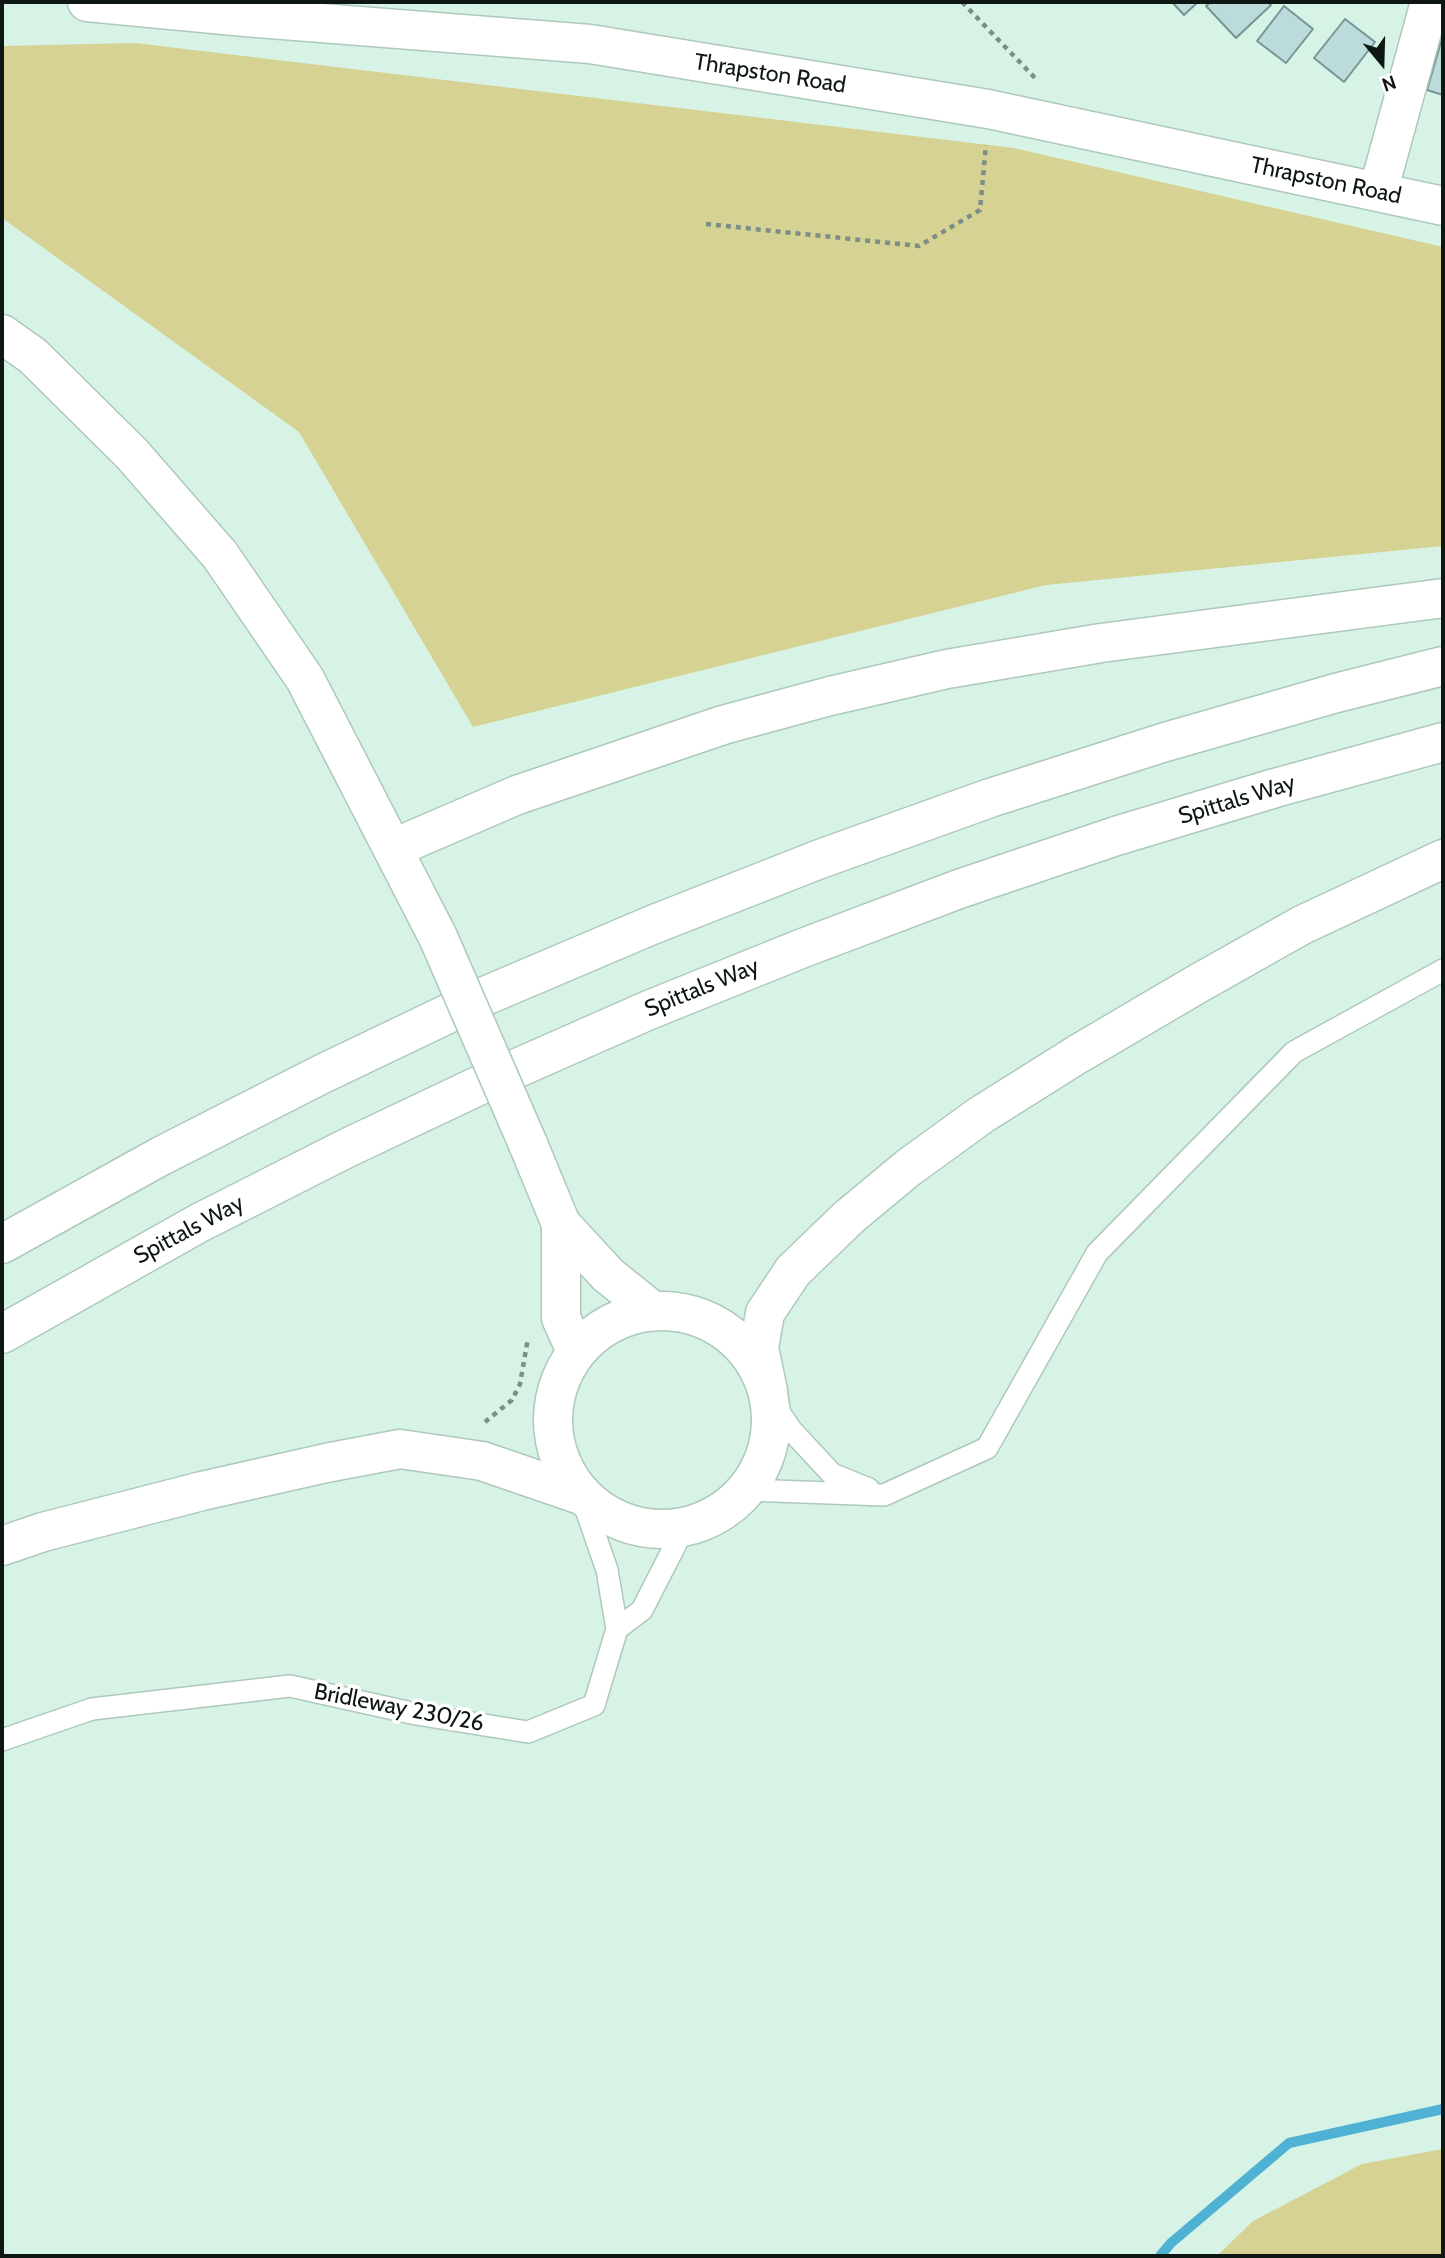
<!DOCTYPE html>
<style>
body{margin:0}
#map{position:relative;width:1445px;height:2258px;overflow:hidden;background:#d7f3e5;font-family:Cabin,sans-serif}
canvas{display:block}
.frame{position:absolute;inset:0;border:4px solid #0e1713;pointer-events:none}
.north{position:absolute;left:1347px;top:28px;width:70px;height:70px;-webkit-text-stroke:5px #fff;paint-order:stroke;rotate:161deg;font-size:19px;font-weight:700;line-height:28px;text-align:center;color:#0e1713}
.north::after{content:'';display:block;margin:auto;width:24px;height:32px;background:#0e1713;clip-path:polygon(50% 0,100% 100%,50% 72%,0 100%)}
</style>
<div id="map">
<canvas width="1445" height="2258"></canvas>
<div class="frame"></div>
<div class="north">N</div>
</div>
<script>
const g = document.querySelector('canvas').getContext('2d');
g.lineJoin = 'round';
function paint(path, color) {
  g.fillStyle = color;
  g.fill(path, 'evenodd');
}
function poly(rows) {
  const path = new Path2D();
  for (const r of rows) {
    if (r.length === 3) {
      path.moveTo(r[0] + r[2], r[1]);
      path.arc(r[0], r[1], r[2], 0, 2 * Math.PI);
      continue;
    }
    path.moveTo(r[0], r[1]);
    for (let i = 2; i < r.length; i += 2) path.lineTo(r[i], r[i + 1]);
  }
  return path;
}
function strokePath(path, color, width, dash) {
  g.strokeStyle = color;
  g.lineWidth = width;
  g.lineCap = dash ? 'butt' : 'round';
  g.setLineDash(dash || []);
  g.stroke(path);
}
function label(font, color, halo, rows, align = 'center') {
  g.font = font + ' Cabin,sans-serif';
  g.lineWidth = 7;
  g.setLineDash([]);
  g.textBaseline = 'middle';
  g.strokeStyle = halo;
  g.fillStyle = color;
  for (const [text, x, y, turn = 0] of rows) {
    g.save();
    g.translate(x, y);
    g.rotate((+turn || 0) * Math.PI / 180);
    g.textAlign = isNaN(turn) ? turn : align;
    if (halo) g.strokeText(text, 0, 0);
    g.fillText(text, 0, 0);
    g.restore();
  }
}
paint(poly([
 [135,43,1014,148,1443,247,1443,546,1046,585,473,727,299,432,2,218,2,46],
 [1443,2149,1443,2256,1217,2256,1253,2221,1362,2164]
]), '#d6d293');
strokePath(poly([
 [1160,2256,1171,2243,1289,2143,1443,2109]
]), '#4fb1d3', 10);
const building = poly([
 [1172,2,1198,2,1184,15,1172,2],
 [1211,2,1267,2,1271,5,1236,38,1206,6,1211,2],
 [1284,6,1313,29,1286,63,1257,41,1284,6],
 [1345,19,1375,42,1344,82,1314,58,1345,19],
 [1443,35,1443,95,1427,90,1443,35]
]);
paint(building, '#bcdcdb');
strokePath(building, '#769594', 2);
const service = poly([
 [770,1399,792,1431,832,1474,869,1489],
 [747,1490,884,1495,987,1448,1097,1253,1294,1052,1443,970],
 [581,1495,607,1570,617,1629],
 [2,1740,92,1709,290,1686,416,1714,528,1732,594,1705,617,1629,642,1610,684,1528]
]);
const minor = poly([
 [87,2,245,17,590,44,988,109,1443,206],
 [1378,192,1430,2]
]);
const secondary = poly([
 [2,334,33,356,132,454,220,555,305,679,438,937],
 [528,1144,561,1224,608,1275,653,1311],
 [561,1224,561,1318,575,1349],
 [662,1420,109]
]);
const trunk = poly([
 [394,848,517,795,723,725,830,696,947,669,1101,643,1443,598],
 [2,1244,161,1156,322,1074,485,996,652,925,820,859,990,798,1162,743,1336,693,1443,666],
 [2,1334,199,1223,347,1148,497,1077,649,1010,803,948,959,889,1116,836,1275,788,1443,742],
 [768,1391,759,1348,765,1313,793,1271,849,1217,908,1168,981,1115,1078,1054,1199,983,1302,925,1443,859],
 [2,1546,43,1532,202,1491,326,1463,400,1449,482,1461,581,1495]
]);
strokePath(service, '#aec9bc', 24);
strokePath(minor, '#aec9bc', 41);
strokePath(secondary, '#aec9bc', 41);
strokePath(trunk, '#aec9bc', 41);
strokePath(poly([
 [962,2,1037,80],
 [706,224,919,246,980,210,986,145],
 [485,1422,512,1400,520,1384,528,1338]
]), '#7c8f86', 4.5, [5, 5]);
strokePath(service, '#fff', 21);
strokePath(minor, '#fff', 38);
strokePath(secondary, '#fff', 38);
strokePath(trunk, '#fff', 38);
const secondaryBridge = poly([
 [438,937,528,1144]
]);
strokePath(secondaryBridge, '#aec9bc', 41, []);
strokePath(secondaryBridge, '#fff', 38);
label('23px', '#0e1713', '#fff', [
 ["Thrapston Road",770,74,9],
 ["Thrapston Road",1326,181,12],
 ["Spittals Way",1237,800,-17],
 ["Spittals Way",702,988,-22],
 ["Spittals Way",189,1230,-28],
 ["Bridleway 230/26",399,1708,11]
]);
</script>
